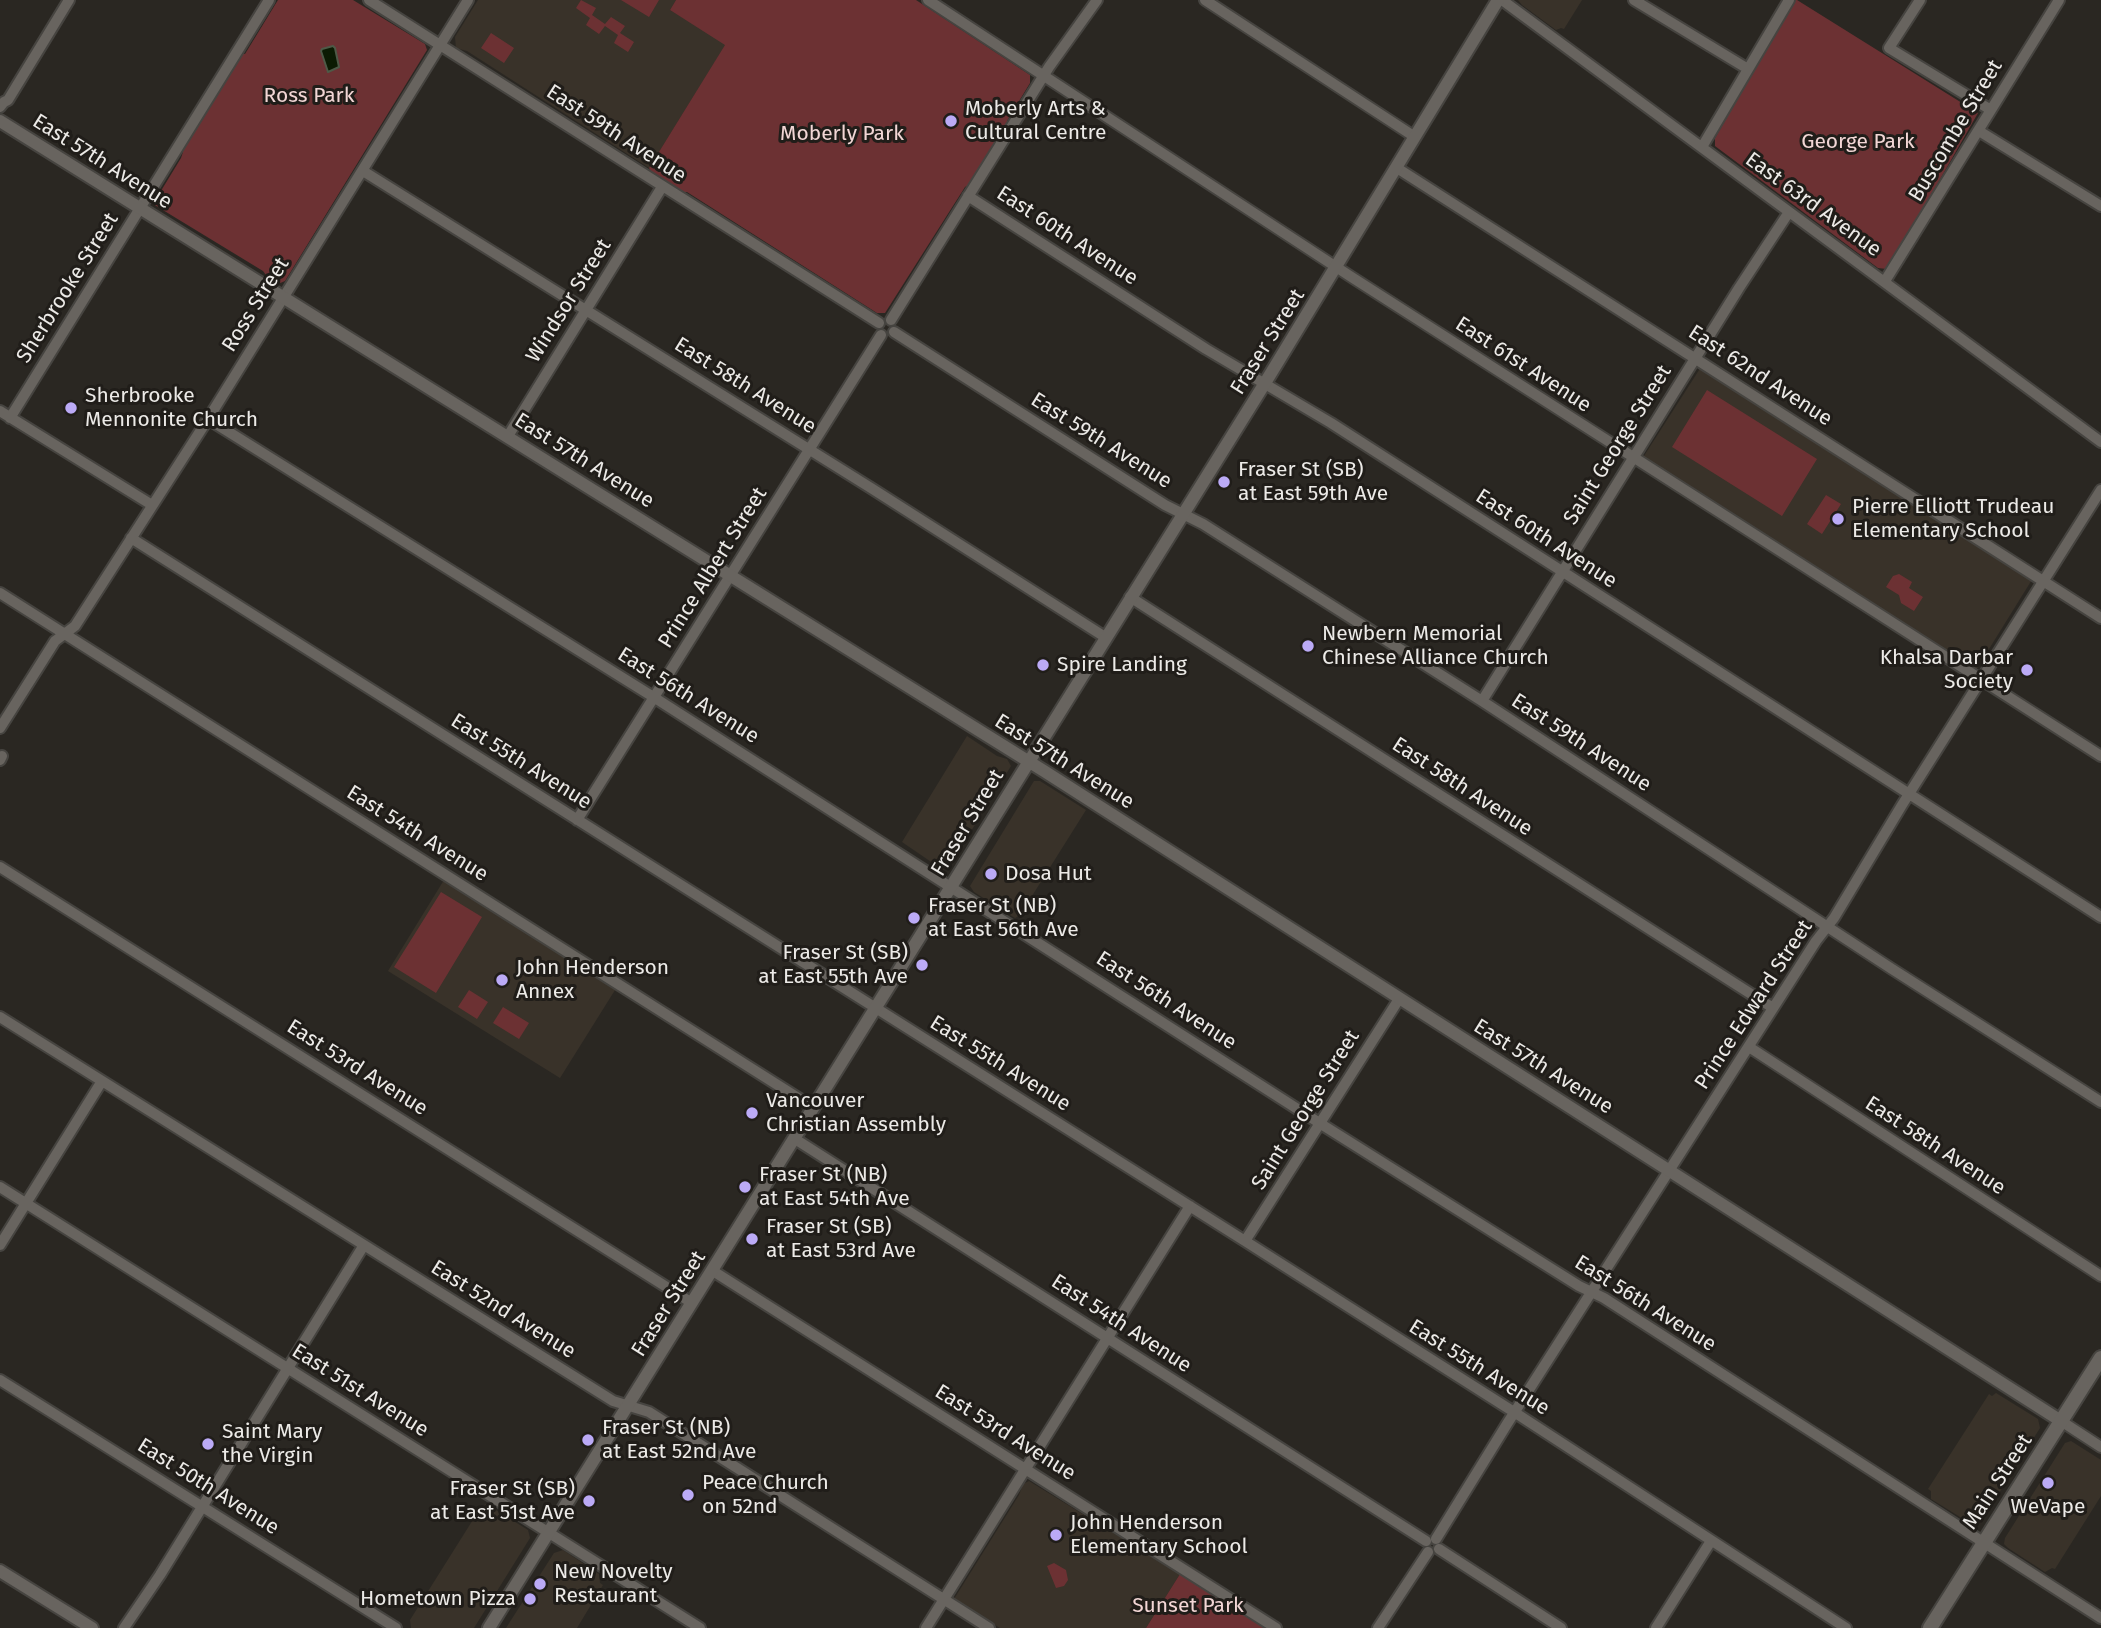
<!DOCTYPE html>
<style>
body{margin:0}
canvas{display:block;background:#2a2722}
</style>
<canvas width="2101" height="1628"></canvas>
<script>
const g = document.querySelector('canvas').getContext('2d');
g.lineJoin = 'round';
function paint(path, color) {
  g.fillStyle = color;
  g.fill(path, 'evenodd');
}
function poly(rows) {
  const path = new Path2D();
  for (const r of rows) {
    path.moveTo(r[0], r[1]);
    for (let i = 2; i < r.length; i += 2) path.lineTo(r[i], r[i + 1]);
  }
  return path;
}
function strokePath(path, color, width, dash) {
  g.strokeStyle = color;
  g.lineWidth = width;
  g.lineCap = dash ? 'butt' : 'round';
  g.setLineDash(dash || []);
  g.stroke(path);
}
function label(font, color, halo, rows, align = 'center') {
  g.font = font + ' "Fira Sans",sans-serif';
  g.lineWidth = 6;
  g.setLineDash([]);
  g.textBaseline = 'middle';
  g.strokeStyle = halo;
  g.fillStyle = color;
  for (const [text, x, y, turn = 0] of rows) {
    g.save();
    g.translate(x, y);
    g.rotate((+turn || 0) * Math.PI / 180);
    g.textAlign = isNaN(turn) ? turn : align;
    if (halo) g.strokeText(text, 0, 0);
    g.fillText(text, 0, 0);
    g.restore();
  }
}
paint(poly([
 [478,0,676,0,670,10,726,44,649,168,467,51,456,48,455,37],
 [1518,0,1582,0,1564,29,1561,28,1556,30,1522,5],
 [1701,367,2033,578,1976,670,1642,459],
 [967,736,997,756,1007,759,1011,766,949,867,943,870,902,842],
 [1034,781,1040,781,1086,810,1020,915,1015,918,974,892,970,886],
 [444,880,615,990,560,1078,388,971],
 [1996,1393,2038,1419,2040,1428,1980,1523,1973,1525,1931,1499,1931,1491,1928,1489,1989,1394,1992,1396],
 [2071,1441,2101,1460,2101,1496,2055,1569,2052,1568,2045,1572,2008,1548,2004,1544,2005,1538,2065,1443],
 [1029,1481,1180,1574,1146,1628,1000,1628,954,1599,1019,1495,1023,1484],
 [486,1504,528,1530,530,1538,474,1628,411,1628,410,1620,481,1507],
 [563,1550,599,1574,600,1583,603,1585,577,1628,506,1628,554,1553]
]), '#393229');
paint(poly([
 [278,0,353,0,425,44,427,50,285,281,278,284,269,279,263,271,153,204,181,158,183,152,181,147,242,53,245,54],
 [581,0,596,8,592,15,605,24,611,17,625,26,620,33,634,42,628,52,614,43,618,35,605,26,599,34,586,25,590,18,576,8],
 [621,0,659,0,649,17],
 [676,0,916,0,1030,75,1030,83,1007,121,1008,125,1004,136,996,141,997,145,972,183,965,187,885,313,877,313,687,192,684,192,651,172,649,168,725,45,670,10],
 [1794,0,1797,0,1978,113,1891,265,1887,269,1878,268,1715,146,1715,138],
 [491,33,514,48,504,63,481,48],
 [1707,390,1817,459,1782,516,1672,447],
 [1826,495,1841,504,1822,534,1807,524],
 [1899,574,1912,582,1909,588,1923,597,1914,611,1901,603,1899,595,1886,587,1893,576],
 [441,892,482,917,436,993,394,967],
 [469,990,488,1002,477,1019,458,1007],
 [503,1007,529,1023,519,1039,493,1023],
 [1054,1563,1066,1570,1068,1580,1064,1586,1056,1588,1047,1566],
 [1180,1574,1264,1628,1146,1628]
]), '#6c3133');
const water = poly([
 [333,46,335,48,339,67,328,72,321,51,322,49,333,46]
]);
paint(water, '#0b1b03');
strokePath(water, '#4e5947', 2);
const minor = poly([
 [369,0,879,323],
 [928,0,1353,278,2101,756],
 [1205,0,1415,137],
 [1502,0,2101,442],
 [1634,0,1748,69],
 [1920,0,1889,48,1991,110],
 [0,107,4,102,8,100,69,0],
 [1979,131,2101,206],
 [1702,147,1789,0],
 [1397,168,2101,618],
 [363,171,871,488,1105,637],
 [968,196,1206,349,1331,423,2101,917],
 [1885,281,2059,0],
 [891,320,1049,67,1097,0],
 [894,332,1165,505,1203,524,1482,701,1892,969,2101,1102],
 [0,411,152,505],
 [10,418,269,0],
 [208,419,655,698,1321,1124,1579,1286,1604,1298,2101,1618],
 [508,436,662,187],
 [131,538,1245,1241,1514,1412,1846,1628],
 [0,593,814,1108],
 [1130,597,1773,1008],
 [1482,701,1739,288,1789,212],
 [0,728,55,641,75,626,208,419,468,0],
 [0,760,2,756],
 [577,820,881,335],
 [0,867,692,1303],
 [0,1017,613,1401,649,1412,989,1628],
 [1749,1047,2101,1276],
 [795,1139,1426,1541],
 [0,1187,700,1628],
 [1245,1241,1399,999],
 [0,1245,102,1081],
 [713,1271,1276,1628],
 [0,1380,396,1628],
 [2061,1421,2101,1447],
 [1436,1539,1507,1424,1816,941,1834,918,1902,805,2101,490],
 [1439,1549,1561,1628],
 [124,1628,160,1575,364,1245],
 [926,1628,1190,1206],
 [1378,1628,1428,1552],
 [1656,1628,1711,1541]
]);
const tertiary = poly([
 [0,121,1044,771,2061,1421],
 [0,1571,92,1628],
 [489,1628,1265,383,1498,0]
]);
const secondary = poly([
 [1930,1628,2101,1358]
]);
strokePath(minor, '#464440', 14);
strokePath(tertiary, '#464440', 16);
strokePath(secondary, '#464440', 18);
strokePath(minor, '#68645f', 10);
strokePath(tertiary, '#68645f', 12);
strokePath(secondary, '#68645f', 14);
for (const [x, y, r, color] of [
 [951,121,7,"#bbaaf6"],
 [71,408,7,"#bbaaf6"],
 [1224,482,7,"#bbaaf6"],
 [1838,519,7,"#bbaaf6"],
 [1308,646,7,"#bbaaf6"],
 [1043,665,7,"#bbaaf6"],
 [2027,670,7,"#bbaaf6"],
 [991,874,7,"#bbaaf6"],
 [914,918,7,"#bbaaf6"],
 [922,965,7,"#bbaaf6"],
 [502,980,7,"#bbaaf6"],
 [752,1113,7,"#bbaaf6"],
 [745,1187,7,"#bbaaf6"],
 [752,1239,7,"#bbaaf6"],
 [588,1440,7,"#bbaaf6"],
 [208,1444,7,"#bbaaf6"],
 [2048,1483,7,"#bbaaf6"],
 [688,1495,7,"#bbaaf6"],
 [589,1501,7,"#bbaaf6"],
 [1056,1535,7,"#bbaaf6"],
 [540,1584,7,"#bbaaf6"],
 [530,1599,7,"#bbaaf6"]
]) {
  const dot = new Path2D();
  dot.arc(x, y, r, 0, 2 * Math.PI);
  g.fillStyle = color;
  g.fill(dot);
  strokePath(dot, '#201d19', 2.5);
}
label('21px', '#f2d6d5', '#201d19', [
 ["Ross Park",309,96],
 ["Moberly Park",842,134],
 ["George Park",1858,142],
 ["Sunset Park",1188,1606]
]);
label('21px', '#eceae7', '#201d19', [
 ["Moberly Arts &",965,109],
 ["Cultural Centre",965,133],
 ["Sherbrooke",85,396],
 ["Mennonite Church",85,420],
 ["Fraser St (SB)",1238,470],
 ["at East 59th Ave",1238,494],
 ["Pierre Elliott Trudeau",1852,507],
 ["Elementary School",1852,531],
 ["Newbern Memorial",1322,634],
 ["Chinese Alliance Church",1322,658],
 ["Khalsa Darbar",2013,658,"right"],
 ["Society",2013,682,"right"],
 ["Spire Landing",1057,665],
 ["Dosa Hut",1005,874],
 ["Fraser St (NB)",928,906],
 ["at East 56th Ave",928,930],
 ["Fraser St (SB)",908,953,"right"],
 ["at East 55th Ave",908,977,"right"],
 ["John Henderson",516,968],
 ["Annex",516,992],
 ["Vancouver",766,1101],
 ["Christian Assembly",766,1125],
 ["Fraser St (NB)",759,1175],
 ["at East 54th Ave",759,1199],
 ["Fraser St (SB)",766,1227],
 ["at East 53rd Ave",766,1251],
 ["Fraser St (NB)",602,1428],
 ["at East 52nd Ave",602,1452],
 ["Saint Mary",222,1432],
 ["the Virgin",222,1456],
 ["Peace Church",702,1483],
 ["on 52nd",702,1507],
 ["Fraser St (SB)",575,1489,"right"],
 ["at East 51st Ave",575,1513,"right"],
 ["WeVape",2048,1507,"center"],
 ["John Henderson",1070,1523],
 ["Elementary School",1070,1547],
 ["New Novelty",554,1572],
 ["Restaurant",554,1596],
 ["Hometown Pizza",516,1599,"right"]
], 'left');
label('21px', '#eceae7', '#201d19', [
 ["Buscombe Street",1956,131,-59],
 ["East 59th Avenue",616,134,33],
 ["East 57th Avenue",102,162,32],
 ["East 63rd Avenue",1813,205,36],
 ["East 60th Avenue",1067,236,33],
 ["Sherbrooke Street",68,288,-58],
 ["Windsor Street",569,301,-58],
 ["Ross Street",256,305,-58],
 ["Fraser Street",1268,342,-58],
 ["East 61st Avenue",1523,365,33],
 ["East 62nd Avenue",1760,376,33],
 ["East 58th Avenue",745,386,32],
 ["East 59th Avenue",1101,441,32],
 ["Saint George Street",1618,445,-58],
 ["East 57th Avenue",584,461,32],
 ["East 60th Avenue",1546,539,33],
 ["Prince Albert Street",713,568,-58],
 ["East 56th Avenue",688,696,32],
 ["East 59th Avenue",1581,743,33],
 ["East 55th Avenue",521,762,32],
 ["East 57th Avenue",1064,762,32],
 ["East 58th Avenue",1462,787,33],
 ["Fraser Street",968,823,-59],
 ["East 54th Avenue",417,834,32],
 ["East 56th Avenue",1166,1001,33],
 ["Prince Edward Street",1754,1005,-57],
 ["East 55th Avenue",1000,1064,32],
 ["East 57th Avenue",1543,1067,32],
 ["East 53rd Avenue",357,1068,32],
 ["Saint George Street",1306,1110,-58],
 ["East 58th Avenue",1935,1146,33],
 ["Fraser Street",669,1304,-58],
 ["East 56th Avenue",1645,1304,32],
 ["East 52nd Avenue",503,1310,32],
 ["East 54th Avenue",1121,1324,33],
 ["East 55th Avenue",1479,1368,32],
 ["East 51st Avenue",360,1391,32],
 ["East 53rd Avenue",1005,1433,32],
 ["Main Street",1998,1482,-57],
 ["East 50th Avenue",208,1487,32]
]);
</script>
